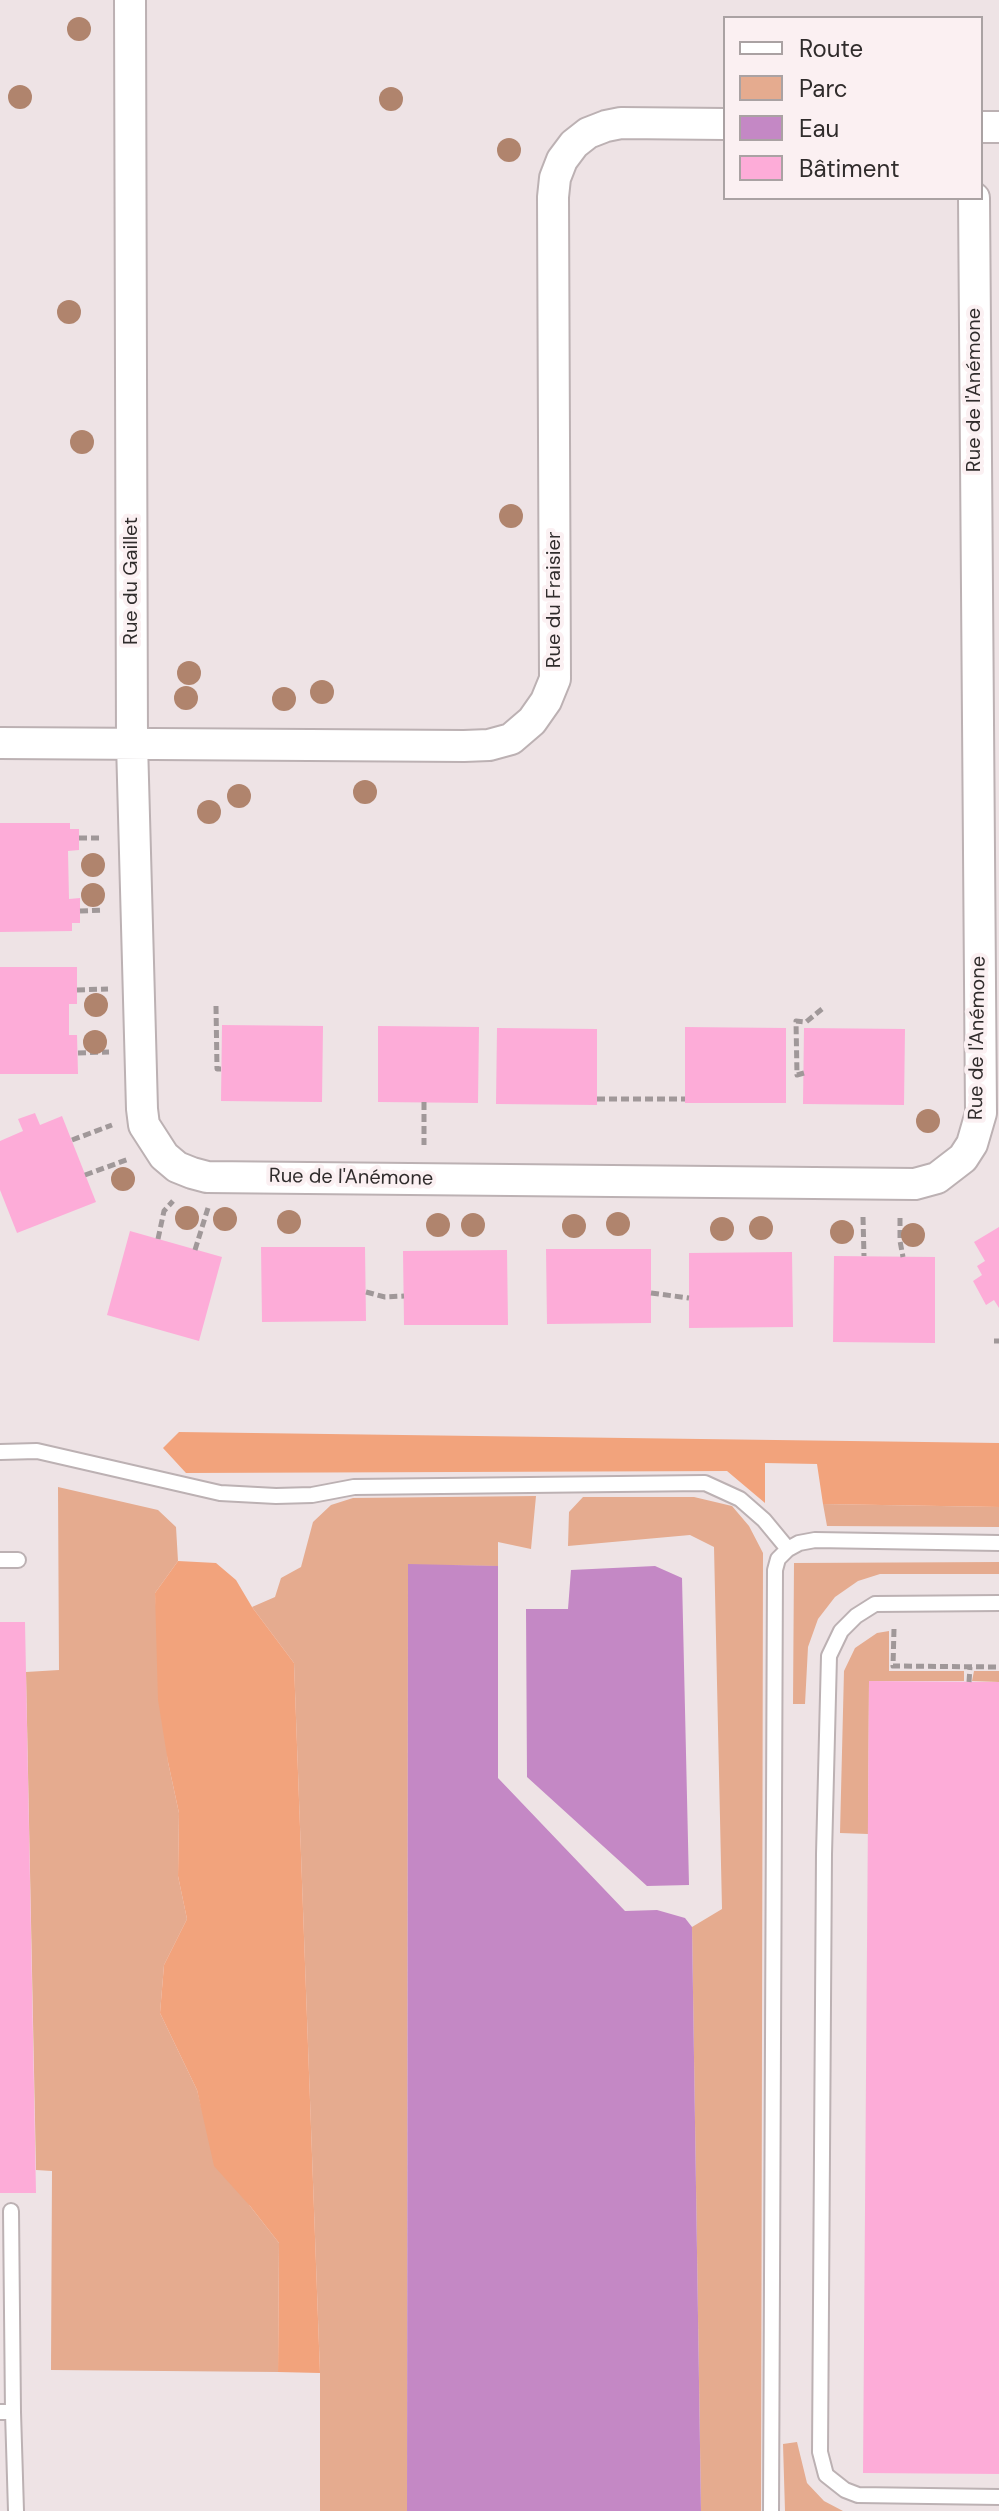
<!DOCTYPE html>
<meta charset="utf-8">
<style>
body{margin:0}
#map{position:relative;width:999px;height:2511px;overflow:hidden;background:#eee3e5;font-family:"DM Sans",sans-serif}
canvas{display:block}
.legend{position:absolute;left:723px;top:16px;width:260px;height:184px;box-sizing:border-box;background:#fbf0f2;border:2px solid #aaa2a3;margin:0;padding:10px 14px;list-style:none;font-size:24px;color:#302c2c}
.legend li{display:flex;align-items:center;gap:16px;height:40px}
.legend b{width:40px;border:2px solid #aaa2a3}
</style>
<div id="map">
<canvas width="999" height="2511"></canvas>
<ul class="legend">
<li><b style="height:10px;background:#fff"></b>Route</li>
<li><b style="height:22px;background:#e5ab8f"></b>Parc</li>
<li><b style="height:22px;background:#c488c5"></b>Eau</li>
<li><b style="height:22px;background:#fdacd8"></b>Bâtiment</li>
</ul>
</div>
<script>
const g = document.querySelector('canvas').getContext('2d');
g.lineJoin = 'round';
function paint(path, color) {
  g.fillStyle = color;
  g.fill(path, 'evenodd');
}
function poly(rows) {
  const path = new Path2D();
  for (const r of rows) {
    path.moveTo(r[0], r[1]);
    for (let i = 2; i < r.length; i += 2) path.lineTo(r[i], r[i + 1]);
  }
  return path;
}
function strokePath(path, color, width, dash) {
  g.strokeStyle = color;
  g.lineWidth = width;
  g.lineCap = dash ? 'butt' : 'round';
  g.setLineDash(dash || []);
  g.stroke(path);
}
function label(font, color, halo, rows, align = 'center') {
  g.font = font + ' "DM Sans",sans-serif';
  g.lineWidth = 8;
  g.setLineDash([]);
  g.textBaseline = 'middle';
  g.strokeStyle = halo;
  g.fillStyle = color;
  for (const [text, x, y, turn = 0] of rows) {
    g.save();
    g.translate(x, y);
    g.rotate((+turn || 0) * Math.PI / 180);
    g.textAlign = isNaN(turn) ? turn : align;
    if (halo) g.strokeText(text, 0, 0);
    g.fillText(text, 0, 0);
    g.restore();
  }
}
paint(poly([
 [58,1487,158,1510,176,1527,178,1561,155,1593,168,1762,179,1813,178,1876,187,1919,164,1965,160,2013,197,2090,206,2125,250,2206,279,2243,278,2372,51,2370,52,2171,36,2170,26,1672,59,1670],
 [536,1496,531,1549,498,1542,498,1566,408,1565,407,2511,320,2511,320,2373,294,1663,252,1607,275,1597,281,1578,301,1567,313,1522,331,1505,353,1498],
 [583,1497,694,1497,732,1506,749,1526,763,1553,761,2511,701,2511,692,1927,722,1909,714,1547,690,1535,568,1546,569,1512],
 [823,1504,999,1507,999,1527,827,1526],
 [999,1562,999,1574,880,1574,858,1581,835,1597,818,1619,808,1647,805,1704,793,1704,794,1563],
 [889,1631,889,1671,964,1671,964,1681,869,1681,868,1834,840,1833,844,1671,855,1648,877,1633],
 [974,1671,999,1671,999,1682,972,1681],
 [797,2442,807,2483,824,2501,843,2511,785,2511,783,2444]
]), '#e5ab8f');
paint(poly([
 [179,1432,999,1443,999,1507,823,1504,817,1464,765,1463,765,1503,727,1471,186,1473,163,1448],
 [178,1561,216,1563,236,1580,252,1607,294,1663,320,2373,278,2372,279,2243,250,2206,214,2166,197,2090,160,2013,164,1965,187,1919,178,1876,179,1813,168,1762,158,1700,155,1593]
]), '#f2a37c');
paint(poly([
 [408,1564,498,1566,498,1778,625,1911,657,1910,685,1918,692,1927,701,2511,407,2511],
 [655,1566,682,1578,689,1885,647,1886,527,1777,526,1609,568,1609,571,1570]
]), '#c488c5');
paint(poly([
 [0,823,70,823,70,829,79,829,79,850,68,851,69,899,80,898,80,923,72,923,72,931,0,932],
 [0,967,77,967,77,1004,69,1004,69,1035,77,1035,78,1074,0,1074],
 [222,1025,323,1026,322,1102,221,1101],
 [378,1026,479,1027,478,1103,378,1102],
 [685,1027,786,1028,786,1103,685,1103],
 [497,1028,597,1029,597,1105,496,1104],
 [804,1028,905,1029,904,1105,803,1104],
 [35,1113,40,1125,62,1116,96,1202,17,1233,0,1190,0,1141,23,1131,18,1119],
 [999,1227,999,1308,994,1300,986,1305,973,1281,982,1275,977,1266,985,1261,974,1242],
 [130,1231,222,1257,199,1341,107,1315],
 [261,1247,365,1247,366,1321,262,1322],
 [546,1249,651,1249,651,1323,547,1324],
 [507,1250,508,1325,404,1325,403,1251],
 [792,1252,793,1327,689,1328,689,1253],
 [834,1256,935,1257,935,1343,833,1342],
 [0,1622,25,1622,36,2193,0,2193],
 [869,1681,999,1682,999,2474,863,2473]
]), '#fdacd8');
const lane = poly([
 [0,1452,37,1451,220,1493,276,1496,312,1495,354,1487,705,1483,740,1499,764,1520,788,1549],
 [0,1560,18,1560],
 [999,1603,875,1604,856,1616,841,1631,829,1656,824,1854,820,2452,826,2475,845,2490,858,2495,999,2497],
 [0,2412,13,2412,11,2211],
 [13,2412,16,2511],
 [771,2511,775,1570,778,1559,788,1549,799,1543,815,1540,999,1543]
]);
const street = poly([
 [130,0,132,743,142,1109,144,1125,164,1156,177,1167,192,1173,207,1177,915,1184,937,1178,963,1158,972,1144,981,1113,974,198],
 [981,127,999,127],
 [0,743,464,746,489,745,511,739,532,721,546,701,555,679,553,197,555,178,562,160,574,144,588,133,606,126,621,123,725,124]
]);
strokePath(lane, '#bcb1b3', 18);
strokePath(street, '#bcb1b3', 34);
strokePath(poly([
 [79,838,102,838],
 [80,911,103,910],
 [77,990,108,989],
 [216,1006,217,1069,221,1069],
 [78,1053,109,1052],
 [804,1073,797,1075,796,1021,806,1022,822,1009],
 [597,1099,685,1099],
 [424,1102,424,1145],
 [72,1140,112,1125],
 [85,1175,129,1159],
 [863,1217,864,1256],
 [900,1218,900,1241,903,1257],
 [158,1239,164,1211,173,1201],
 [195,1250,208,1208],
 [366,1292,385,1297,404,1296],
 [651,1293,689,1298],
 [994,1341,999,1341],
 [894,1629,893,1666,999,1667],
 [969,1682,970,1667]
]), '#a09899', 5, [8, 4]);
strokePath(lane, '#fff', 14);
strokePath(street, '#fff', 30);
g.fillStyle = '#b0846d';
for (const [x, y] of [
 [79,29],
 [20,97],
 [391,99],
 [509,150],
 [69,312],
 [82,442],
 [511,516],
 [189,673],
 [322,692],
 [186,698],
 [284,699],
 [365,792],
 [239,796],
 [209,812],
 [93,865],
 [93,895],
 [96,1005],
 [95,1042],
 [928,1121],
 [123,1179],
 [187,1218],
 [225,1219],
 [289,1222],
 [618,1224],
 [438,1225],
 [473,1225],
 [574,1226],
 [761,1228],
 [722,1229],
 [842,1232],
 [913,1235]
]) {
  g.beginPath();
  g.arc(x, y, 12, 0, 2 * Math.PI);
  g.fill();
}
label('20px', '#302c2c', '#fbf0f2', [
 ["Rue de l'Anémone",975,390,-90],
 ["Rue du Gaillet",132,581,-90],
 ["Rue du Fraisier",555,600,-90],
 ["Rue de l'Anémone",978,1038,-89],
 ["Rue de l'Anémone",351,1178,1]
]);
</script>
